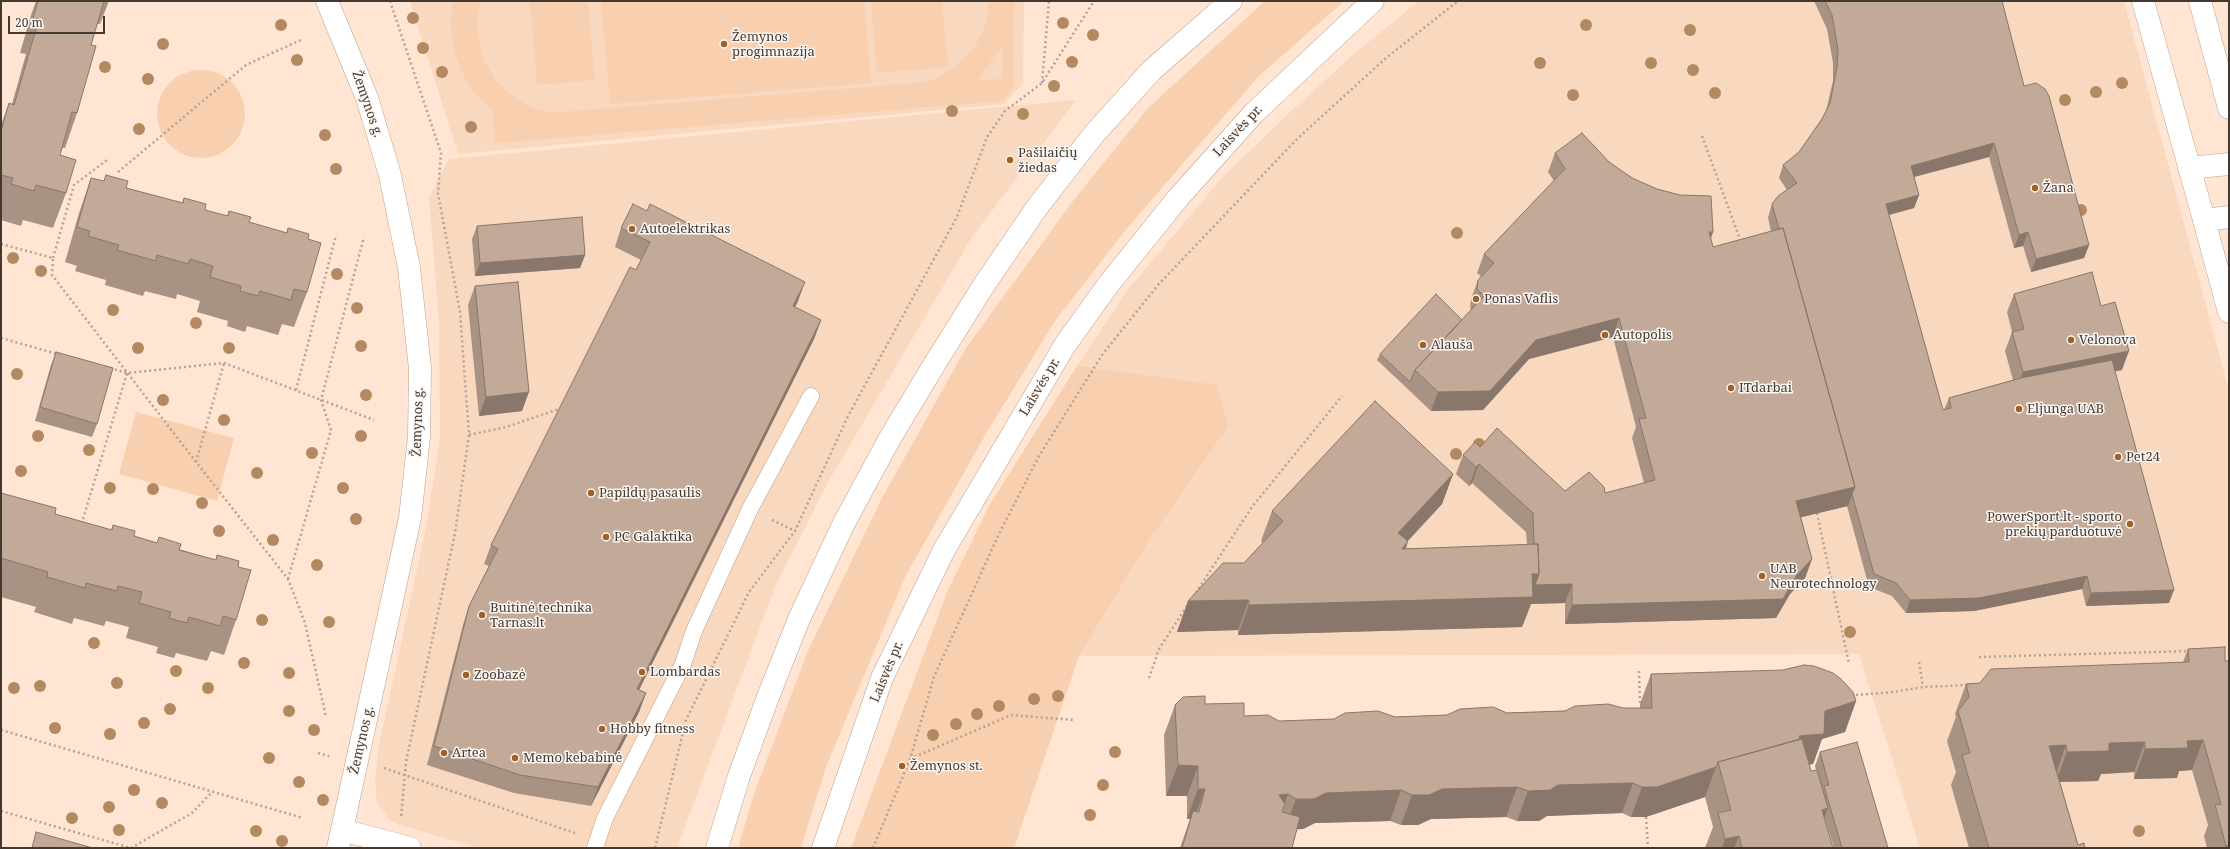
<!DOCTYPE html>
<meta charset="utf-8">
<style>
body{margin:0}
#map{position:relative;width:2230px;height:849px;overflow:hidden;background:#ffe5d2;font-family:"Noto Serif",serif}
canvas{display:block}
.frame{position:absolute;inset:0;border:2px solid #433931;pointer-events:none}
.scale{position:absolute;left:8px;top:16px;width:97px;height:18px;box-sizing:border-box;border:2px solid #433931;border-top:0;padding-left:5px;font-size:12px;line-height:14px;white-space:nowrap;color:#433931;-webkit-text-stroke:3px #fcf7f3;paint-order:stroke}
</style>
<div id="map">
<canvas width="2230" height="849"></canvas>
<div class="frame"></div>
<div class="scale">20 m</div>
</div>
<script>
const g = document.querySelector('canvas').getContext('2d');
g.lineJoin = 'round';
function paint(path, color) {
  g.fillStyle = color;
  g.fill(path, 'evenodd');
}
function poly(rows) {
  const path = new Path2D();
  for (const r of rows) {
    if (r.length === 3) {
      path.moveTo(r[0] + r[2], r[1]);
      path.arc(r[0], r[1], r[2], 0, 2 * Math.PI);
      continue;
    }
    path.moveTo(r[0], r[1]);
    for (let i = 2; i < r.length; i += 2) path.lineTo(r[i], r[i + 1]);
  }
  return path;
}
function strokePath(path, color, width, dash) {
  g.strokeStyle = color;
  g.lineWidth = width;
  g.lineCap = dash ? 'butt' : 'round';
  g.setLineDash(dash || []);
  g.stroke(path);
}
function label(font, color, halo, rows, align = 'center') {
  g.font = font + ' "Noto Serif",serif';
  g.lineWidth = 3;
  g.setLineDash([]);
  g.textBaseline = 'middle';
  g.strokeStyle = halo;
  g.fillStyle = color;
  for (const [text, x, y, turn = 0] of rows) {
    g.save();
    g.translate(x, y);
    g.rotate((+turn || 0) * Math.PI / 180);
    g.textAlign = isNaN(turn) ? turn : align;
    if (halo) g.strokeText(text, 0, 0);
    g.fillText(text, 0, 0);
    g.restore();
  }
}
paint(poly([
 [410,1,1024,1,1023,83,1004,104,458,154],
 [1419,1,2124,1,2229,391,2229,848,1920,848,1859,654,1079,656,1152,536,1228,427,1077,366,1126,292,1221,179,1287,115,1356,52],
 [1076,100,972,237,827,484,775,587,677,848,478,848,391,822,377,803,375,780,379,746,427,522,440,439,439,321,429,198,449,159]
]), '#f8d8bf');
paint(poly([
 [453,1,482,1,478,13,478,38,484,60,496,81,511,95,531,107,550,113,928,82,953,69,968,55,977,43,986,24,989,1,1014,1,1013,87,1002,101,495,143,493,112,477,96,464,76,454,51,451,24],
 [1002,45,1002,79,979,80,979,79],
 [530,1,588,1,595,80,537,85],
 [601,1,864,1,871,83,610,104],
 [871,1,942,1,948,67,877,73],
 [1265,1,1344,1,1257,78,1128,227,1055,321,987,432,905,577,826,767,801,848,738,848,754,794,807,653,881,500,966,348,1073,201,1148,108],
 [201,114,44],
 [1077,366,1217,385,1228,427,1152,536,1079,656,1014,848,851,848,948,590,989,506],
 [136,412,234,438,217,501,119,474]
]), '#f8cfaf');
const lane = poly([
 [595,848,605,818,683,664,694,631,750,509,811,396]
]);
const street = poly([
 [2204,220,2229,312],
 [342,830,410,848]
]);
const secondary = poly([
 [327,1,367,98,390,175,409,268,420,368,419,437,410,518,338,848]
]);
const primary = poly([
 [717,848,739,776,768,697,799,619,844,523,890,438,934,365,984,285,1038,206,1095,133,1152,70,1231,1],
 [823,848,882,678,944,550,1065,345,1108,285,1178,198,1254,113,1373,1]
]);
const highway = poly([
 [2143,1,2204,220,2229,217],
 [2200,1,2229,108],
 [2189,168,2229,164]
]);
strokePath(lane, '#b9a18e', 17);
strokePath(street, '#b9a18e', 23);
strokePath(secondary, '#b9a18e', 23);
strokePath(primary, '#b9a18e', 23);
strokePath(highway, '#b9a18e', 23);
strokePath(poly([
 [390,1,441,153,438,193,460,312,469,435,455,533,406,762,401,818],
 [1042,83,1049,1],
 [1702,136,1741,242],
 [118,172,246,65,303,39],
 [1,244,53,258,52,275,196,462,288,579,305,623,326,717],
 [53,258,74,185,107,160],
 [1,338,57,354],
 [110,368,127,373,224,363,374,420],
 [296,390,336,235],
 [469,435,506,427,562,408],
 [196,462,224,363],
 [1817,513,1849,664],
 [83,519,127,373],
 [772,520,795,531],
 [288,579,331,430,321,400,364,237],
 [1193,597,1252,507,1342,396],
 [2223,650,2229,650],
 [1979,657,2190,651],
 [1919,662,1923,687],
 [1639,671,1640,704],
 [1149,678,1159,649,1187,606],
 [1856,695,1893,692,1923,687,1968,685],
 [1,730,303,818],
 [318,753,329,756],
 [910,759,1011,715,1074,720],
 [384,768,575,833],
 [1,811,131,848,192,813,212,792],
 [1646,817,1648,848],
 [655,848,686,720,749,592,795,531,848,416,957,217,987,137,1005,111,1042,83,1094,1],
 [873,848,910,759,934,677,998,536,1039,456,1102,355,1158,285,1297,139,1386,58,1458,1]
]), '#b6a294', 2.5, [2, 3]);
strokePath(lane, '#fff', 16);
strokePath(street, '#fff', 22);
strokePath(secondary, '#fff', 22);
strokePath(primary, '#fff', 22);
strokePath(highway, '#fff', 22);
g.fillStyle = '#b28961';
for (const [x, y] of [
 [413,18],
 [1063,23],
 [281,25],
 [1586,25],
 [1690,30],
 [1093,35],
 [163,44],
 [423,48],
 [297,60],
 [1072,62],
 [1540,63],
 [1651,63],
 [105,67],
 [1693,70],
 [442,72],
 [148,79],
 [2122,83],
 [1054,86],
 [2096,92],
 [1715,93],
 [1573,95],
 [2065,100],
 [952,111],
 [1023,114],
 [471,127],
 [139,129],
 [325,135],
 [336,169],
 [2081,210],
 [1457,233],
 [13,258],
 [41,271],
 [337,274],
 [357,308],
 [113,310],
 [196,323],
 [361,346],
 [138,348],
 [229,348],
 [17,374],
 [366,395],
 [163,400],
 [224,420],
 [38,436],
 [361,436],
 [1479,444],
 [89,450],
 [312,453],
 [1456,454],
 [21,471],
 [257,473],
 [110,488],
 [343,488],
 [153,489],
 [202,503],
 [356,519],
 [219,531],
 [273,540],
 [317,565],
 [262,620],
 [329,622],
 [1850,632],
 [94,643],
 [244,663],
 [176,671],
 [289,673],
 [117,683],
 [40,686],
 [14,688],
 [208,688],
 [1058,696],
 [1034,699],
 [999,706],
 [170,709],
 [289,711],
 [977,714],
 [144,723],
 [956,724],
 [55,728],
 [314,730],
 [110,734],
 [933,735],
 [1115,752],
 [269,758],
 [299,782],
 [1103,785],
 [134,790],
 [323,800],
 [162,803],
 [109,807],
 [1090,815],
 [72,818],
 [119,830],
 [256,831],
 [2139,831],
 [282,841]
]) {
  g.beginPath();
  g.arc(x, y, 6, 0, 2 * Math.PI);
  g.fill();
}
paint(poly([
 [36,1,109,1,100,24,97,24,91,45,77,113,65,148,62,148,60,155,66,193,53,228,23,220,21,226,1,220,1,125,9,103,12,104,26,54,20,53,31,15],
 [1814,1,2002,1,2024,86,2089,245,2084,258,2031,272,2023,246,2014,248,1989,157,1914,177,1919,195,1914,208,1889,215,1943,410,1944,410,1949,398,2013,380,2005,351,2012,332,2007,312,2014,294,2101,306,2122,370,2115,371,2169,603,2086,606,2082,589,1974,611,1906,613,1892,596,1869,587,1847,506,1801,517,1812,559,1805,578,1790,594,1776,618,1565,624,1565,603,1531,604,1522,627,1238,635,1238,630,1177,632,1188,601,1244,563,1263,543,1261,541,1272,511,1453,474,1442,504,1408,541,1406,549,1527,545,1526,532,1472,483,1469,486,1456,474,1463,455,1480,447,1565,491,1605,493,1644,483,1632,438,1636,427,1613,337,1529,359,1483,410,1431,411,1377,360,1380,354,1462,320,1471,310,1470,308,1471,299,1478,280,1481,276,1477,273,1484,254,1554,181,1548,172,1555,153,1609,162,1713,232,1711,238,1713,247,1771,231,1768,218,1772,204,1787,190,1779,178,1783,165,1799,152,1822,119,1826,111,1833,81,1833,63,1827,29],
 [91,178,182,203,184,198,205,210,227,216,229,211,249,222,287,233,288,228,308,239,307,292,294,327,282,324,278,335,247,326,245,332,227,326,228,321,197,312,200,301,177,294,176,299,145,291,143,296,105,285,106,280,75,271,77,266,65,262,79,213],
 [477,226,585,255,580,268,475,276,472,239],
 [621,228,798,301,795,307,821,320,814,339,639,690,646,693,639,712,591,806,514,793,427,765,463,625,469,606,489,566,484,564,491,545,641,260,615,247],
 [475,286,522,411,479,416,468,305],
 [56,352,97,424,92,437,35,421,51,365],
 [1,493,55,514,111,530,113,525,134,536,216,560,217,555,238,567,236,620,224,655,211,651,207,661,176,653,174,658,156,653,158,647,126,638,129,627,106,621,104,626,74,618,72,624,34,612,36,607,1,597],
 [2225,647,2229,848,2207,848,2204,836,2208,825,2192,770,2179,771,2177,778,2134,779,2134,772,2101,774,2098,781,2060,782,2078,845,2085,848,1969,848,1951,785,1956,772,1947,741,1956,717,1955,714,1966,684,1980,683,2183,662,2188,649],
 [1651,674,1856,701,1845,732,1822,739,1813,764,1809,765,1811,771,1816,770,1815,766,1820,752,1888,848,1834,848,1824,816,1824,817,1833,848,1705,848,1713,827,1705,797,1646,817,1631,817,1622,813,1547,816,1539,821,1517,821,1506,817,1431,819,1418,825,1401,825,1390,821,1315,823,1303,829,1297,829,1292,848,1180,848,1190,819,1187,819,1187,796,1166,796,1164,735,1175,705,1205,704,1244,716,1279,721,1640,708,1640,704]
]), '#a89283');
paint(poly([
 [1994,143,1989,157,1906,179,1911,166],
 [1919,195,1914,208,1881,217,1886,204],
 [1709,232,1713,232,1706,251],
 [2028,232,2023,246,2014,248,2019,235],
 [2089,245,2084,258,2031,272,2036,259],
 [585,255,580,268,475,276,480,263],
 [805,282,798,301,786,325,793,306],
 [1619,318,1613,337,1529,359,1483,410,1431,411,1438,392,1536,340],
 [821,320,814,339,630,708,637,689],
 [2129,351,2122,370,2016,391,2023,372],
 [529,392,522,411,479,416,486,397],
 [1479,464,1472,483,1469,486,1476,467],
 [1453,474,1442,504,1387,563,1398,533],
 [1855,487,1848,506,1790,520,1796,501],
 [1408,541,1397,572,1402,549],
 [1812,559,1805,578,1790,594,1776,618,1565,624,1572,605,1797,575],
 [1532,574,1539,574,1572,584,1565,603,1531,604,1522,627,1238,635,1249,605],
 [2087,576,2082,589,1974,611,1906,613,1910,600],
 [2174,590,2169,603,2086,606,2091,593],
 [1249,600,1238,630,1177,632,1188,601],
 [646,693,639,712,591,806,598,787],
 [1856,701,1845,732,1822,739,1813,764,1792,766,1799,736,1825,711],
 [2203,740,2192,770,2179,771,2177,778,2134,779,2145,749,2187,741],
 [2145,742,2134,772,2101,774,2098,781,2056,782,2067,752,2109,743],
 [2066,745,2055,776,2049,746],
 [1178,765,1198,766,1187,796,1166,796],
 [1716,767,1705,797,1646,817,1631,817,1642,787],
 [1633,783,1622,813,1547,816,1539,821,1517,821,1528,791,1558,785],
 [1517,787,1506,817,1431,819,1418,825,1401,825,1412,795,1442,789],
 [1198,789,1205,789,1194,819,1193,811,1190,819,1187,819],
 [1401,790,1390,821,1315,823,1303,829,1285,830,1296,799,1326,793],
 [1288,794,1277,825,1279,795],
 [1828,808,1815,843,1822,810],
 [1739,836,1734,848,1722,848,1725,839],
 [2229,845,2229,848,2226,848,2226,846]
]), '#88776a');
const building = poly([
 [38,1,104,1,91,45,96,46,77,113,72,112,60,155,76,160,66,193,36,185,34,191,11,184,13,178,1,175,1,131,9,103,14,105,39,19,33,18,38,1],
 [1825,1,2002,1,2024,86,2036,83,2045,89,2049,96,2089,245,2036,259,2028,232,2019,235,1994,143,1911,166,1919,195,1886,204,1943,410,1951,408,1949,398,2021,378,2112,360,2174,590,2091,593,2087,576,1979,598,1910,600,1896,583,1874,574,1852,494,1855,487,1783,228,1779,229,1772,204,1778,196,1797,183,1783,165,1799,152,1822,119,1830,103,1837,67,1838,50,1832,15,1825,1],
 [1582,133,1609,162,1632,178,1657,189,1680,195,1711,196,1713,232,1709,232,1713,247,1783,228,1855,487,1796,501,1812,559,1797,575,1783,599,1572,605,1572,584,1535,585,1539,574,1538,544,1534,544,1533,513,1479,464,1476,467,1463,455,1475,442,1480,447,1497,428,1565,491,1589,472,1604,487,1605,493,1655,480,1639,419,1646,418,1619,318,1536,340,1490,391,1438,392,1415,370,1484,296,1477,289,1478,280,1494,263,1484,254,1565,169,1555,153,1582,133],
 [106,175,128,181,126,188,183,203,184,198,206,204,205,210,228,216,229,211,251,217,249,222,287,233,288,228,309,234,308,239,321,243,307,292,294,289,291,300,260,291,258,296,240,291,241,286,210,277,213,266,190,259,188,264,157,255,156,261,117,250,119,245,88,236,90,231,77,227,91,178,104,181,106,175],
 [633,204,647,211,650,204,805,282,793,306,821,320,637,689,646,693,598,787,520,775,434,746,469,606,498,549,491,545,630,267,636,270,650,242,621,228,633,204],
 [582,217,585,255,480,263,477,226,582,217],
 [2092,272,2101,306,2115,302,2129,351,2023,372,2012,332,2024,329,2014,294,2092,272],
 [518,282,529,392,486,397,475,286,518,282],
 [1436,294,1462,320,1415,370,1410,382,1380,354,1436,294],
 [56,352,113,368,97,424,40,407,56,352],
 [1375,401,1453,474,1398,533,1408,541,1402,549,1538,544,1539,574,1532,574,1533,597,1249,605,1249,600,1188,601,1223,563,1244,563,1283,521,1272,511,1375,401],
 [1,493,56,508,55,514,112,530,113,525,135,531,134,536,157,543,159,537,181,544,179,550,216,560,217,555,239,561,238,567,251,570,236,620,223,616,220,626,189,617,187,623,169,618,171,612,139,603,142,592,118,586,117,591,86,583,85,588,47,577,48,572,1,558,1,493],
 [2225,647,2225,661,2229,661,2229,845,2226,846,2215,805,2221,804,2203,740,2187,741,2188,748,2145,749,2145,742,2109,743,2109,751,2067,752,2066,745,2049,746,2078,845,2084,843,2085,848,1989,848,1962,755,1970,753,1958,711,1969,697,1966,684,1980,683,1991,669,2189,662,2188,649,2225,647],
 [1804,665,1814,666,1833,673,1841,679,1853,692,1856,701,1825,711,1824,734,1799,736,1800,739,1718,762,1716,767,1657,787,1642,787,1633,783,1558,785,1550,790,1528,791,1517,787,1442,789,1429,795,1412,795,1401,790,1326,793,1314,799,1296,799,1288,794,1279,795,1285,804,1282,812,1300,817,1292,848,1182,848,1193,811,1199,812,1205,789,1198,789,1198,766,1178,765,1175,705,1183,697,1205,696,1205,704,1244,703,1244,716,1268,715,1279,721,1334,719,1345,713,1378,711,1395,717,1447,715,1460,709,1493,707,1507,713,1565,711,1575,706,1608,704,1623,708,1652,708,1651,674,1783,670,1804,665],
 [1802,739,1811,771,1817,770,1828,808,1822,810,1833,848,1742,848,1739,836,1725,839,1718,813,1731,810,1718,762,1802,739],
 [1857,742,1888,848,1842,848,1824,786,1829,785,1820,752,1857,742],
 [36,832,93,848,32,848,36,832]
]);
paint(building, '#c3aa98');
strokePath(building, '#88776a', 1);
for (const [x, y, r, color] of [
 [724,44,4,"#a06129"],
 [1010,160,4,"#a06129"],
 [2035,188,4,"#a06129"],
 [632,229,4,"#a06129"],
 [1476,299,4,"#a06129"],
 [1605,335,4,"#a06129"],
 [2071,340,4,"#a06129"],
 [1423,345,4,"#a06129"],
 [1731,388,4,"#a06129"],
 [2019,409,4,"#a06129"],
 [2118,457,4,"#a06129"],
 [591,493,4,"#a06129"],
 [2130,524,4,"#a06129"],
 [606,537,4,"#a06129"],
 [1762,576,4,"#a06129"],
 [482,615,4,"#a06129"],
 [642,672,4,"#a06129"],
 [466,675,4,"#a06129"],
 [602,729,4,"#a06129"],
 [444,753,4,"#a06129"],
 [515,758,4,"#a06129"],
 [902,766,4,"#a06129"]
]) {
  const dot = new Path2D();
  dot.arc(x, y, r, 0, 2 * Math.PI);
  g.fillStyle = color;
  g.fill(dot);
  strokePath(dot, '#fcf7f3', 1.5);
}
label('13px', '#433931', '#fcf7f3', [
 ["Žemynos",732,37],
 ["progimnazija",732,52],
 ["Pašilaičių",1018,153],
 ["žiedas",1018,168],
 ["Žana",2043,188],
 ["Autoelektrikas",640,229],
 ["Ponas Vaflis",1484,299],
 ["Autopolis",1613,335],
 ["Velonova",2079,340],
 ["Alauša",1431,345],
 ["ITdarbai",1739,388],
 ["Eljunga UAB",2027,409],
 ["Pet24",2126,457],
 ["Papildų pasaulis",599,493],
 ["PowerSport.lt - sporto",2122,517,"right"],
 ["prekių parduotuvė",2122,532,"right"],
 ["PC Galaktika",614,537],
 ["UAB",1770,569],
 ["Neurotechnology",1770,584],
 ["Buitinė technika",490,608],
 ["Tarnas.lt",490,623],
 ["Lombardas",650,672],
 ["Zoobazė",474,675],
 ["Hobby fitness",610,729],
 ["Artea",452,753],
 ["Memo kebabinė",523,758],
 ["Žemynos st.",910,766]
], 'left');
label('13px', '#433931', '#fcf7f3', [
 ["Žemynos g.",367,104,71],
 ["Laisvės pr.",1238,131,-47],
 ["Laisvės pr.",1040,387,-59],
 ["Žemynos g.",418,422,-88],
 ["Laisvės pr.",887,672,-67],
 ["Žemynos g.",362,740,-77]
]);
</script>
